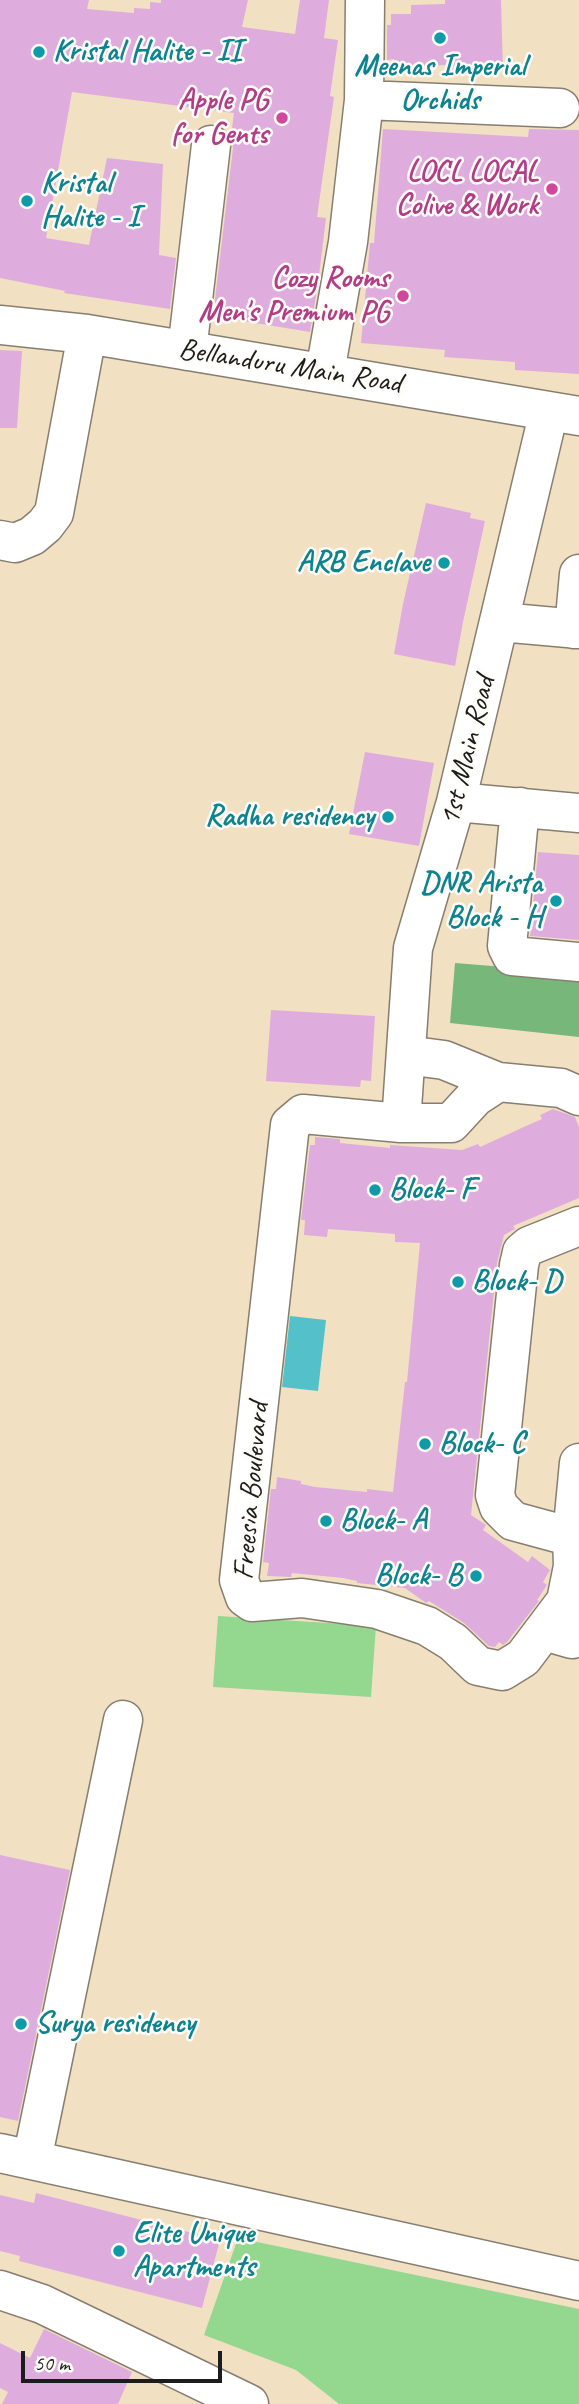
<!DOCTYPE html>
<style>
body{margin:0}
#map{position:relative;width:579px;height:2404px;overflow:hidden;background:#f2e0c3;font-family:Caveat,sans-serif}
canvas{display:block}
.scale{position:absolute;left:21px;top:2351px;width:201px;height:32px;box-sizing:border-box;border:4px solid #1c1c1c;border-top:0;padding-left:9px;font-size:21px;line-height:24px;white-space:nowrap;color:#1c1c1c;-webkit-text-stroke:5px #fdfcf7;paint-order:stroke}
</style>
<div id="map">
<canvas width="579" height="2404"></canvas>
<div class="scale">50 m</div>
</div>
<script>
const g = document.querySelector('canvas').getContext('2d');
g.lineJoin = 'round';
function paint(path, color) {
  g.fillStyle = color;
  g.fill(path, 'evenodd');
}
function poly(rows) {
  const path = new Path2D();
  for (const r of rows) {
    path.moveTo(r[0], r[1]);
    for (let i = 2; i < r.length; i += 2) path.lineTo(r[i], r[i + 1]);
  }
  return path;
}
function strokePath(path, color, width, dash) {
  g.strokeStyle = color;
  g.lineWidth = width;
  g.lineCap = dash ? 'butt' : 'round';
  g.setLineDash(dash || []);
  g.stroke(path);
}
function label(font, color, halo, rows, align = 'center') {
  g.font = font + ' Caveat,sans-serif';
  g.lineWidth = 5;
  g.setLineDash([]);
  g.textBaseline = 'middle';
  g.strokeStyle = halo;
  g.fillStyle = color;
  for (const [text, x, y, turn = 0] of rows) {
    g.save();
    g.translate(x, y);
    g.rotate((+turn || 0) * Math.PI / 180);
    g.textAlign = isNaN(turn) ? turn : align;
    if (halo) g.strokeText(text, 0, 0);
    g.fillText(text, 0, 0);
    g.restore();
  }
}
paint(poly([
 [218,1616,376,1626,371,1697,213,1687],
 [238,2238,579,2309,579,2404,339,2404,296,2370,204,2335]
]), '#94d890');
paint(poly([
 [455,963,579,973,579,1037,450,1023]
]), '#77b87a');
paint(poly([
 [290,1316,326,1320,318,1391,282,1387]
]), '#54c1ca');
paint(poly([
 [0,0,89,0,87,9,134,13,134,8,150,9,150,2,161,3,161,0,248,0,242,27,295,34,300,0,329,0,324,38,338,40,330,96,334,97,317,217,326,218,318,284,310,332,213,316,233,148,231,136,234,113,72,92,46,238,89,245,107,158,163,164,159,255,176,258,170,309,64,293,65,291,0,278],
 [445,0,501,0,503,71,448,73,448,65,394,67,394,59,387,60,387,25,391,25,391,14,411,14,411,5,445,4],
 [383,129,528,137,529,129,579,130,579,374,515,370,515,362,444,357,445,350,361,343,370,243,374,243],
 [0,350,22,351,17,428,0,428],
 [426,503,471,513,470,518,485,521,463,622,455,666,394,654,403,604],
 [365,752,434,763,419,846,349,834],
 [538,852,579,855,579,940,530,936],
 [271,1010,375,1016,371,1081,361,1080,360,1087,266,1081],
 [553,1109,575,1117,579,1127,579,1198,513,1226,515,1229,504,1235,497,1263,471,1515,486,1525,483,1530,528,1562,532,1556,550,1570,543,1582,547,1585,537,1600,539,1601,507,1642,503,1645,499,1642,495,1647,489,1646,464,1623,429,1601,426,1603,405,1588,357,1583,357,1581,343,1578,292,1573,291,1577,267,1576,269,1563,263,1562,271,1489,276,1489,277,1477,301,1481,301,1484,315,1487,367,1492,367,1489,393,1492,405,1382,407,1382,420,1243,395,1242,395,1234,328,1229,327,1237,304,1235,305,1220,301,1220,310,1145,315,1145,315,1137,340,1139,340,1143,390,1148,390,1145,462,1150,478,1144,480,1147,526,1126,542,1119,540,1115],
 [0,1855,70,1870,18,2121,0,2117],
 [36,2193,220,2240,202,2308,19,2261,20,2256,0,2251,0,2195,34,2203],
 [44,2329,132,2372,118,2404,2,2404,8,2392,0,2388,0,2343,30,2358]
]), '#deadde');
const minor = poly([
 [364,100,560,108],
 [0,325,87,334,579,416],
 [187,351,211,145],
 [325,372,348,242,364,100,365,0],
 [0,540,15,543,32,536,45,525,54,513,87,334],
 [500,622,579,629],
 [574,629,579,574],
 [456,802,579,813],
 [520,807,507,946,512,956,579,962],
 [406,1055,444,1060,498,1082],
 [579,1096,561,1088,498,1082,475,1097,451,1123,401,1123,303,1114,290,1125,239,1580,245,1597,252,1602,302,1598,377,1609,427,1626,453,1642,478,1666,502,1671,523,1658,566,1601,573,1566,572,1537,513,1521,499,1507,495,1495,519,1265,522,1252,529,1246,579,1226],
 [401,1123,413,948,456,802,549,411],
 [579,1463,572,1537,579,1539],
 [558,1635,572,1639,579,1631],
 [0,2153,579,2281],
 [32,2160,123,1720],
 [0,2290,42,2304,249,2404]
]);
strokePath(minor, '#877e70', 41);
strokePath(minor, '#fff', 38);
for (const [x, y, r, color] of [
 [440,38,7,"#0f9aa8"],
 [39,52,7,"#0f9aa8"],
 [282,118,7,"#d1479c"],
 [552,189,7,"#d1479c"],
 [27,201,7,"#0f9aa8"],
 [403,296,7,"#d1479c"],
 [444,563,7,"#0f9aa8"],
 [388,817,7,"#0f9aa8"],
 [556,901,7,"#0f9aa8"],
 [375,1190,7,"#0f9aa8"],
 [458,1282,7,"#0f9aa8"],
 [425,1444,7,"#0f9aa8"],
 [326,1521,7,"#0f9aa8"],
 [476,1576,7,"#0f9aa8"],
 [21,2024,7,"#0f9aa8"],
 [119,2251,7,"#0f9aa8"]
]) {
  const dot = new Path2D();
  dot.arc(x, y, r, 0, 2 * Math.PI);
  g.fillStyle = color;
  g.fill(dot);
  strokePath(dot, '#fdfcf7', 2.5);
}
label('bold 30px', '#0d838f', '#fdfcf7', [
 ["Kristal Halite - II",53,52],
 ["Meenas Imperial",440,67,"center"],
 ["Orchids",440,101,"center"],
 ["Kristal",41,184],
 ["Halite - I",41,218],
 ["ARB Enclave",430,563,"right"],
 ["Radha residency",374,817,"right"],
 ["DNR Arista",542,884,"right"],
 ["Block - H",542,918,"right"],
 ["Block- F",389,1190],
 ["Block- D",472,1282],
 ["Block- C",439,1444],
 ["Block- A",340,1521],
 ["Block- B",462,1576,"right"],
 ["Surya residency",35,2024],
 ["Elite Unique",133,2234],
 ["Apartments",133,2268]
], 'left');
label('bold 30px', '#b23c85', '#fdfcf7', [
 ["Apple PG",268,101],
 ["for Gents",268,135],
 ["LOCL LOCAL",538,172],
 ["Colive & Work",538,206],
 ["Cozy Rooms",389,279],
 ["Men's Premium PG",389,313]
], 'right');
label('30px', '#1c1c1c', '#fdfcf7', [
 ["Bellanduru Main Road",290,367,9],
 ["1st Main Road",468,751,-76],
 ["Freesia Boulevard",252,1491,-85]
]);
</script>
